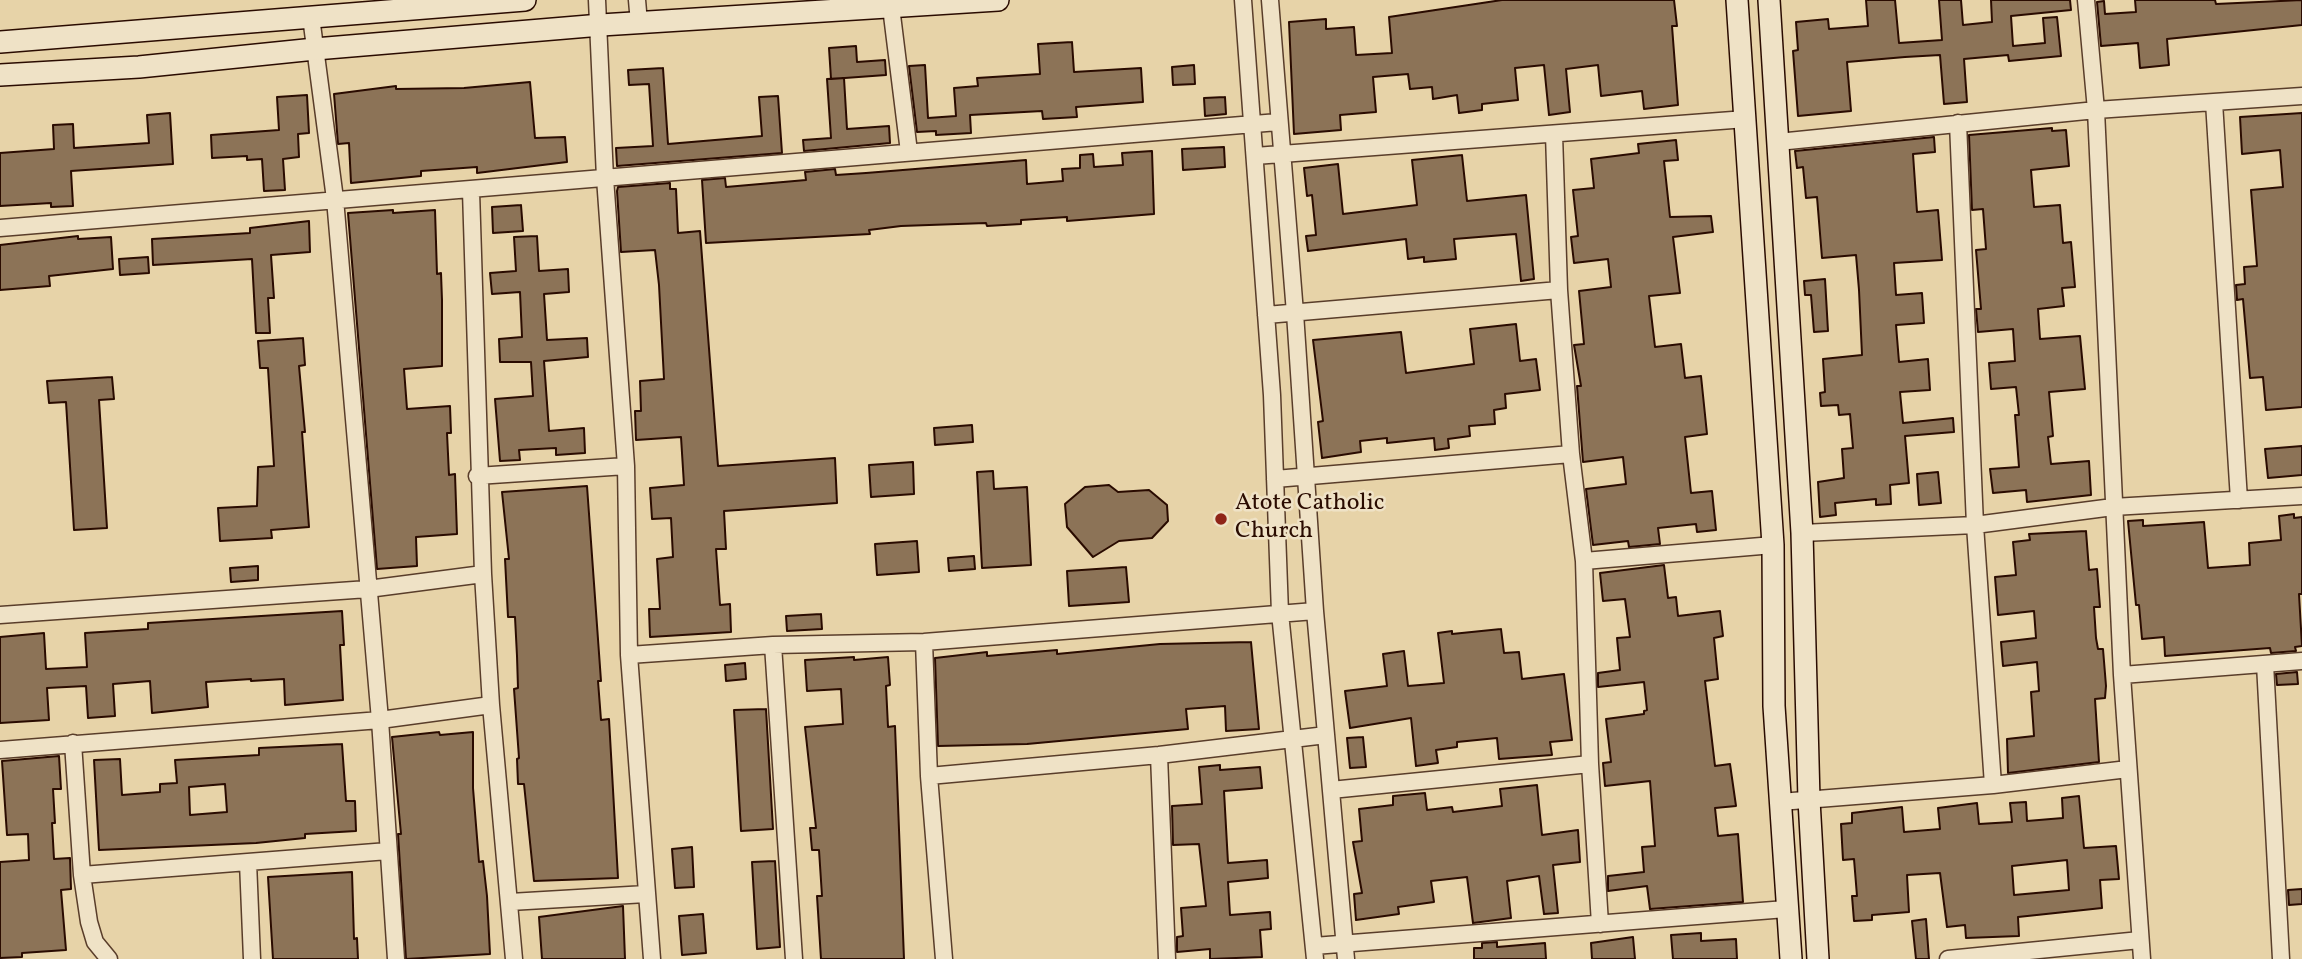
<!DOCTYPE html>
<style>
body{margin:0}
canvas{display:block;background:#e7d3a8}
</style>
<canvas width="2302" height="959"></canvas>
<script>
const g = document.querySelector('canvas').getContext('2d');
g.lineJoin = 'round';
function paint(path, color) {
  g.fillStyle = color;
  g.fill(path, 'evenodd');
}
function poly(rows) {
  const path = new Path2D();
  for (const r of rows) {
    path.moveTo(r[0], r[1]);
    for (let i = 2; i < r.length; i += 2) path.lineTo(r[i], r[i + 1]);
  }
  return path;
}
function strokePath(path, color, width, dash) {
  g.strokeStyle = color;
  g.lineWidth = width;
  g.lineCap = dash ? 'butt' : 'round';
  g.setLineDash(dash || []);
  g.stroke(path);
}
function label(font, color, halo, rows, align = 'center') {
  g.font = font + ' Vollkorn,serif';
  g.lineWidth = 5;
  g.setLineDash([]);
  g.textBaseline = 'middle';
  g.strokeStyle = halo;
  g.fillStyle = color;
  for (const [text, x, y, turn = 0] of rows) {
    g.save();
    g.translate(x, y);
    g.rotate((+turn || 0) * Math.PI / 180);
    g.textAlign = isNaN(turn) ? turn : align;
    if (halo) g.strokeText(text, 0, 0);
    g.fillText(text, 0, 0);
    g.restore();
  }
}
const building = poly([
 [1502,0,1674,0,1677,26,1672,26,1678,105,1644,109,1642,91,1601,96,1598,65,1566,69,1570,112,1549,115,1544,65,1515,68,1518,100,1482,104,1482,110,1459,113,1457,95,1433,99,1432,87,1410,89,1408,74,1373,77,1376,112,1340,115,1341,130,1294,134,1289,22,1326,19,1326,29,1354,27,1356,55,1392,53,1389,17,1502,0],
 [1866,0,1895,0,1899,43,1942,40,1939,0,1961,0,1963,25,1992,22,1991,0,2070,0,2071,10,2011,16,2013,46,2045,43,2043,18,2057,17,2061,56,2009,61,2008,55,1964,59,1967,102,1944,104,1940,55,1905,57,1847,62,1851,111,1798,116,1793,51,1798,50,1796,22,1828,19,1829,29,1868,26,1866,0],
 [2135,0,2215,0,2216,4,2302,0,2302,25,2167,39,2169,65,2140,68,2138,43,2101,46,2097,2,2104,1,2105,14,2136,12,2135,0],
 [1072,42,1074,72,1141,68,1143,102,1076,107,1077,117,1043,119,1042,111,970,115,971,133,936,135,936,131,917,132,909,66,925,65,928,118,956,116,954,88,978,86,977,78,1040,74,1038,44,1072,42],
 [856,46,857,62,885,60,886,75,831,79,829,48,856,46],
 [1194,65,1195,84,1173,85,1172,67,1194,65],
 [663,68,668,144,762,136,759,97,778,96,782,153,617,166,616,148,653,146,649,84,629,85,628,70,663,68],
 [844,78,847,129,889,126,890,143,804,151,803,140,831,138,827,79,844,78],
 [530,82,535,138,565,137,567,162,477,173,477,167,421,171,421,176,351,183,349,143,338,144,334,94,396,86,396,89,464,88,530,82],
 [307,95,309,133,298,134,299,157,283,159,285,190,264,191,262,159,247,160,247,156,212,158,211,135,279,130,277,97,307,95],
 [1225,97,1226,114,1205,116,1204,98,1225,97],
 [170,113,173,164,71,171,73,206,51,207,51,203,0,206,0,153,54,149,53,125,73,124,74,148,149,143,147,115,170,113],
 [2302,113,2302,407,2266,410,2263,377,2250,378,2243,299,2237,300,2236,285,2245,284,2244,267,2257,266,2251,190,2283,187,2280,150,2242,154,2240,117,2302,113],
 [2052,128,2052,131,2066,130,2069,166,2031,170,2034,207,2060,205,2063,243,2071,242,2075,287,2062,288,2064,306,2038,309,2040,339,2080,336,2085,389,2049,392,2053,436,2048,437,2051,464,2089,461,2091,495,2027,502,2026,490,1993,493,1990,469,2019,467,2015,415,2019,415,2016,387,1991,389,1989,363,2015,361,2013,329,1978,332,1976,309,1981,309,1976,250,1986,249,1983,209,1972,210,1969,135,2052,128],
 [1934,137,1935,152,1913,154,1917,212,1938,210,1942,260,1894,263,1896,295,1922,293,1924,323,1896,325,1899,362,1928,359,1930,390,1900,392,1903,423,1953,418,1954,432,1905,436,1909,483,1890,485,1891,504,1876,505,1876,499,1835,503,1836,515,1820,517,1818,482,1844,478,1842,449,1853,448,1850,414,1839,415,1838,405,1821,406,1820,393,1825,392,1823,359,1862,355,1859,290,1856,255,1822,258,1817,197,1806,198,1803,167,1797,168,1795,151,1934,137],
 [1676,140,1678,160,1664,161,1670,217,1711,216,1713,232,1673,237,1680,293,1649,296,1655,347,1681,344,1685,378,1701,376,1707,434,1685,437,1691,493,1712,491,1716,530,1697,532,1696,524,1658,528,1660,544,1629,547,1628,541,1593,545,1586,489,1626,484,1623,457,1583,462,1577,386,1581,386,1574,345,1584,344,1579,291,1611,287,1608,259,1574,263,1571,237,1578,236,1573,190,1594,188,1591,159,1639,153,1638,144,1676,140],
 [1224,147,1225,167,1183,170,1182,149,1224,147],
 [1152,151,1154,214,1067,221,1067,217,1021,220,1021,224,987,226,986,223,901,226,869,230,870,234,706,243,702,180,725,178,726,187,806,180,805,172,835,169,836,175,866,173,1026,160,1027,184,1063,181,1062,169,1080,168,1080,155,1093,154,1094,167,1123,165,1122,153,1152,151],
 [1462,155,1467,201,1526,195,1534,279,1521,281,1516,234,1454,239,1456,259,1424,262,1424,257,1408,259,1406,239,1308,251,1306,236,1316,235,1312,195,1307,196,1304,168,1338,164,1343,214,1417,205,1412,160,1462,155],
 [670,183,670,189,676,189,678,233,700,231,718,466,835,458,837,503,724,511,726,549,716,549,720,605,730,604,731,632,650,637,649,609,660,609,657,559,673,557,671,518,652,519,650,488,684,485,681,437,636,440,635,411,641,411,640,381,664,379,659,285,655,250,621,252,617,191,618,187,670,183],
 [521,205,523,231,493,233,492,207,521,205],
 [393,210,393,213,435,210,437,274,441,273,442,300,442,366,404,369,407,409,450,406,451,433,447,433,449,475,455,474,457,534,416,537,417,566,377,569,348,213,393,210],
 [309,221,310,252,271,255,274,298,268,298,270,333,256,333,252,259,153,265,152,239,250,233,250,228,309,221],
 [78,236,78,239,111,237,113,269,49,276,50,286,0,290,0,245,78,236],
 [537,236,539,271,568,269,569,292,544,294,547,340,587,338,588,357,544,361,549,431,584,428,585,453,556,455,556,448,519,450,520,460,500,461,495,399,533,396,531,362,500,362,499,339,522,337,520,292,492,294,490,273,516,271,514,237,537,236],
 [148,257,149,273,120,275,119,259,148,257],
 [1825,279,1828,331,1814,332,1811,295,1805,295,1804,281,1825,279],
 [1516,324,1520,361,1536,359,1540,390,1505,394,1506,408,1494,410,1495,424,1469,426,1470,436,1448,439,1449,448,1435,450,1434,438,1387,443,1387,438,1360,441,1361,452,1322,458,1318,422,1323,421,1313,340,1401,332,1406,373,1474,364,1470,329,1516,324],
 [303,338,305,365,299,366,305,432,302,432,309,527,271,530,272,538,220,541,218,508,257,506,258,467,274,466,268,368,260,368,258,341,303,338],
 [112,377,114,399,99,400,107,528,74,530,66,402,49,403,47,381,112,377],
 [972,425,973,442,935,445,934,428,972,425],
 [2302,446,2302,475,2268,478,2265,449,2302,446],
 [913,462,914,494,871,497,869,465,913,462],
 [993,471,994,489,1027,487,1031,565,982,568,977,472,993,471],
 [1938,472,1941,503,1919,505,1917,474,1938,472],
 [1109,485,1118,492,1149,490,1167,505,1168,521,1152,538,1119,541,1093,557,1067,527,1065,504,1085,487,1109,485],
 [587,486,601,681,598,681,601,720,609,719,618,878,534,881,524,784,518,784,517,759,519,758,514,689,518,688,517,656,515,617,508,617,505,559,509,559,502,492,587,486],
 [2294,514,2294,518,2302,517,2302,594,2299,594,2302,646,2295,647,2296,651,2271,653,2270,648,2165,656,2164,637,2142,639,2139,605,2136,605,2128,521,2143,520,2143,526,2204,522,2208,568,2250,565,2249,543,2281,540,2279,516,2294,514],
 [2086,531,2089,570,2097,569,2100,607,2094,607,2096,638,2098,649,2103,649,2106,686,2105,698,2095,699,2099,762,2008,773,2007,739,2034,736,2031,692,2039,691,2037,662,2003,666,2001,642,2036,638,2034,611,1998,615,1995,577,2016,575,2013,542,2030,540,2029,534,2086,531],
 [917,541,919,572,877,575,875,544,917,541],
 [974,556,975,569,949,571,948,558,974,556],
 [1664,565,1668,598,1676,597,1678,616,1720,611,1723,636,1714,638,1718,679,1705,681,1715,766,1730,764,1736,806,1715,808,1718,836,1738,834,1743,902,1650,909,1647,886,1608,891,1608,876,1644,872,1642,847,1655,846,1650,781,1605,786,1603,763,1611,762,1606,719,1644,714,1644,711,1647,710,1644,682,1598,687,1598,673,1620,670,1617,638,1630,637,1625,599,1603,601,1600,573,1664,565],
 [258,566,258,580,231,582,230,568,258,566],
 [1126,567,1129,602,1069,606,1067,571,1126,567],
 [342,611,344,645,340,645,343,700,285,705,284,679,251,681,251,679,206,682,208,707,152,713,150,681,113,684,115,716,88,718,86,686,47,688,49,720,0,723,0,637,44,633,46,669,87,667,85,633,148,629,148,623,342,611],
 [821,614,822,629,787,631,786,616,821,614],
 [1501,629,1504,653,1519,652,1522,679,1564,674,1572,740,1550,742,1552,755,1499,759,1497,738,1457,742,1457,747,1436,750,1438,763,1416,766,1411,718,1350,728,1345,691,1387,686,1383,654,1404,651,1408,686,1444,683,1438,633,1452,631,1452,634,1501,629],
 [1251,642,1259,729,1226,731,1225,706,1186,709,1188,729,1027,744,938,746,935,658,987,652,987,656,1057,650,1057,654,1160,644,1251,642],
 [854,657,854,660,888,657,890,685,886,686,888,727,895,726,904,959,821,959,817,896,822,896,819,850,812,850,810,828,816,828,805,727,843,724,841,689,807,691,805,660,854,657],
 [745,663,746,679,726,681,725,665,745,663],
 [2297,672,2298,684,2277,685,2276,674,2297,672],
 [766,709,773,829,741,831,734,710,766,709],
 [439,732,440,735,473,732,473,788,479,862,483,861,487,896,490,954,406,959,398,834,401,834,392,737,439,732],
 [1363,737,1366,767,1350,768,1347,738,1363,737],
 [342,744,346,801,355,801,356,831,305,834,305,838,256,843,99,850,94,760,120,759,122,795,160,792,160,784,177,783,175,760,259,755,259,748,342,744],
 [225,784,227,812,190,815,189,787,225,784],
 [59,756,61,789,53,789,55,823,52,823,54,859,70,858,71,889,61,890,66,950,22,953,22,957,0,958,0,862,29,860,28,834,7,835,2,761,59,756],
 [1220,765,1220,770,1260,767,1262,788,1224,791,1228,863,1267,860,1268,878,1228,882,1230,915,1270,912,1271,929,1260,930,1262,957,1210,959,1210,949,1177,952,1177,937,1183,936,1181,908,1206,906,1199,844,1173,845,1172,806,1202,804,1199,767,1220,765],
 [1537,785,1542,835,1578,830,1580,862,1553,865,1558,913,1544,914,1539,876,1507,881,1511,918,1473,923,1467,877,1431,881,1434,902,1398,907,1399,914,1356,920,1354,894,1362,893,1353,842,1362,841,1359,809,1393,805,1393,796,1425,793,1427,810,1452,807,1453,812,1502,806,1500,789,1537,785],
 [2079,796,2084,848,2116,846,2119,879,2100,880,2102,908,2018,917,2019,936,1966,938,1965,925,1947,927,1940,873,1907,875,1909,912,1872,915,1872,920,1854,921,1852,896,1857,896,1854,859,1843,860,1841,824,1852,823,1852,813,1902,807,1904,832,1940,829,1938,808,1977,803,1979,824,2012,822,2010,803,2026,802,2027,821,2063,818,2062,798,2079,796],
 [2067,860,2069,890,2014,895,2012,866,2067,860],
 [692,847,694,887,675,888,672,849,692,847],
 [775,861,780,947,757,949,752,862,775,861],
 [352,872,354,939,357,938,358,959,273,959,268,877,352,872],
 [2302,889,2302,904,2289,905,2288,890,2302,889],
 [623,906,625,959,542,959,539,917,623,906],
 [703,914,706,953,682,955,679,916,703,914],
 [1926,919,1929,959,1916,959,1912,921,1926,919],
 [1701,933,1701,941,1736,939,1737,959,1673,959,1671,935,1701,933],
 [1633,937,1635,959,1592,959,1591,943,1633,937],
 [1497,942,1497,947,1545,943,1546,959,1474,959,1474,948,1482,948,1482,943,1497,942]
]);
paint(building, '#8c7357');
strokePath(building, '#2a0b00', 2);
const minor = poly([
 [597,0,605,178,626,466,629,655,652,959],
 [637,0,639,23],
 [1243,0,1272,395,1280,613,1315,959],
 [1270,0,1295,313,1315,611,1346,959],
 [2086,0,2096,110,2122,675,2142,959],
 [891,7,909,152],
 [311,17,335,199,380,720,396,959],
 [2214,102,2239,500],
 [1958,123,1975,525,1993,785],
 [1554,134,1559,290,1571,454,1584,561,1590,764,1600,924],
 [1778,142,2096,110,2302,96],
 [1255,156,1746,119],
 [471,191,483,574,491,705,514,959],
 [0,228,1278,122],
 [1266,315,1559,290],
 [477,476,626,466],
 [1275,479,1571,454],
 [1802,533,1975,525,2113,507,2302,496],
 [1584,561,1773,545],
 [0,615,368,589,483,574],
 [924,642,929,776,944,959],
 [773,645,794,959],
 [629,655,773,645,924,642,1315,611],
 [2265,664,2281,959],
 [2122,675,2302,661],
 [73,743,82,875,89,922,95,942,109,959],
 [0,750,380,720,491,705],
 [1159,755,1167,959],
 [929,776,1159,755,1326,735],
 [1331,790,1590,764],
 [1780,802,1993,785,2128,769],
 [248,862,252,959],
 [82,875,388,851],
 [510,902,646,894],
 [1314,946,1786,909],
 [1948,959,2140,940]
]);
const secondary = poly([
 [1737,0,1773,545,1774,706,1791,959],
 [1769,0,1802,533,1809,800,1818,959],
 [0,42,525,0],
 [0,75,139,67,315,49,601,25,998,0]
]);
strokePath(minor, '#593d2a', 19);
strokePath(secondary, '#2a0b00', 24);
strokePath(minor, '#efe2c6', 16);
strokePath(secondary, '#efe2c6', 21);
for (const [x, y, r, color] of [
 [1221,519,7,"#8f2418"]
]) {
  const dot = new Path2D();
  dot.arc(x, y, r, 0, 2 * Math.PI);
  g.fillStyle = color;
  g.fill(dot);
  strokePath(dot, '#efe2c6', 2.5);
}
label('24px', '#2a0b00', '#efe2c6', [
 ["Atote Catholic",1235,505],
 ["Church",1235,533]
], 'left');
</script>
